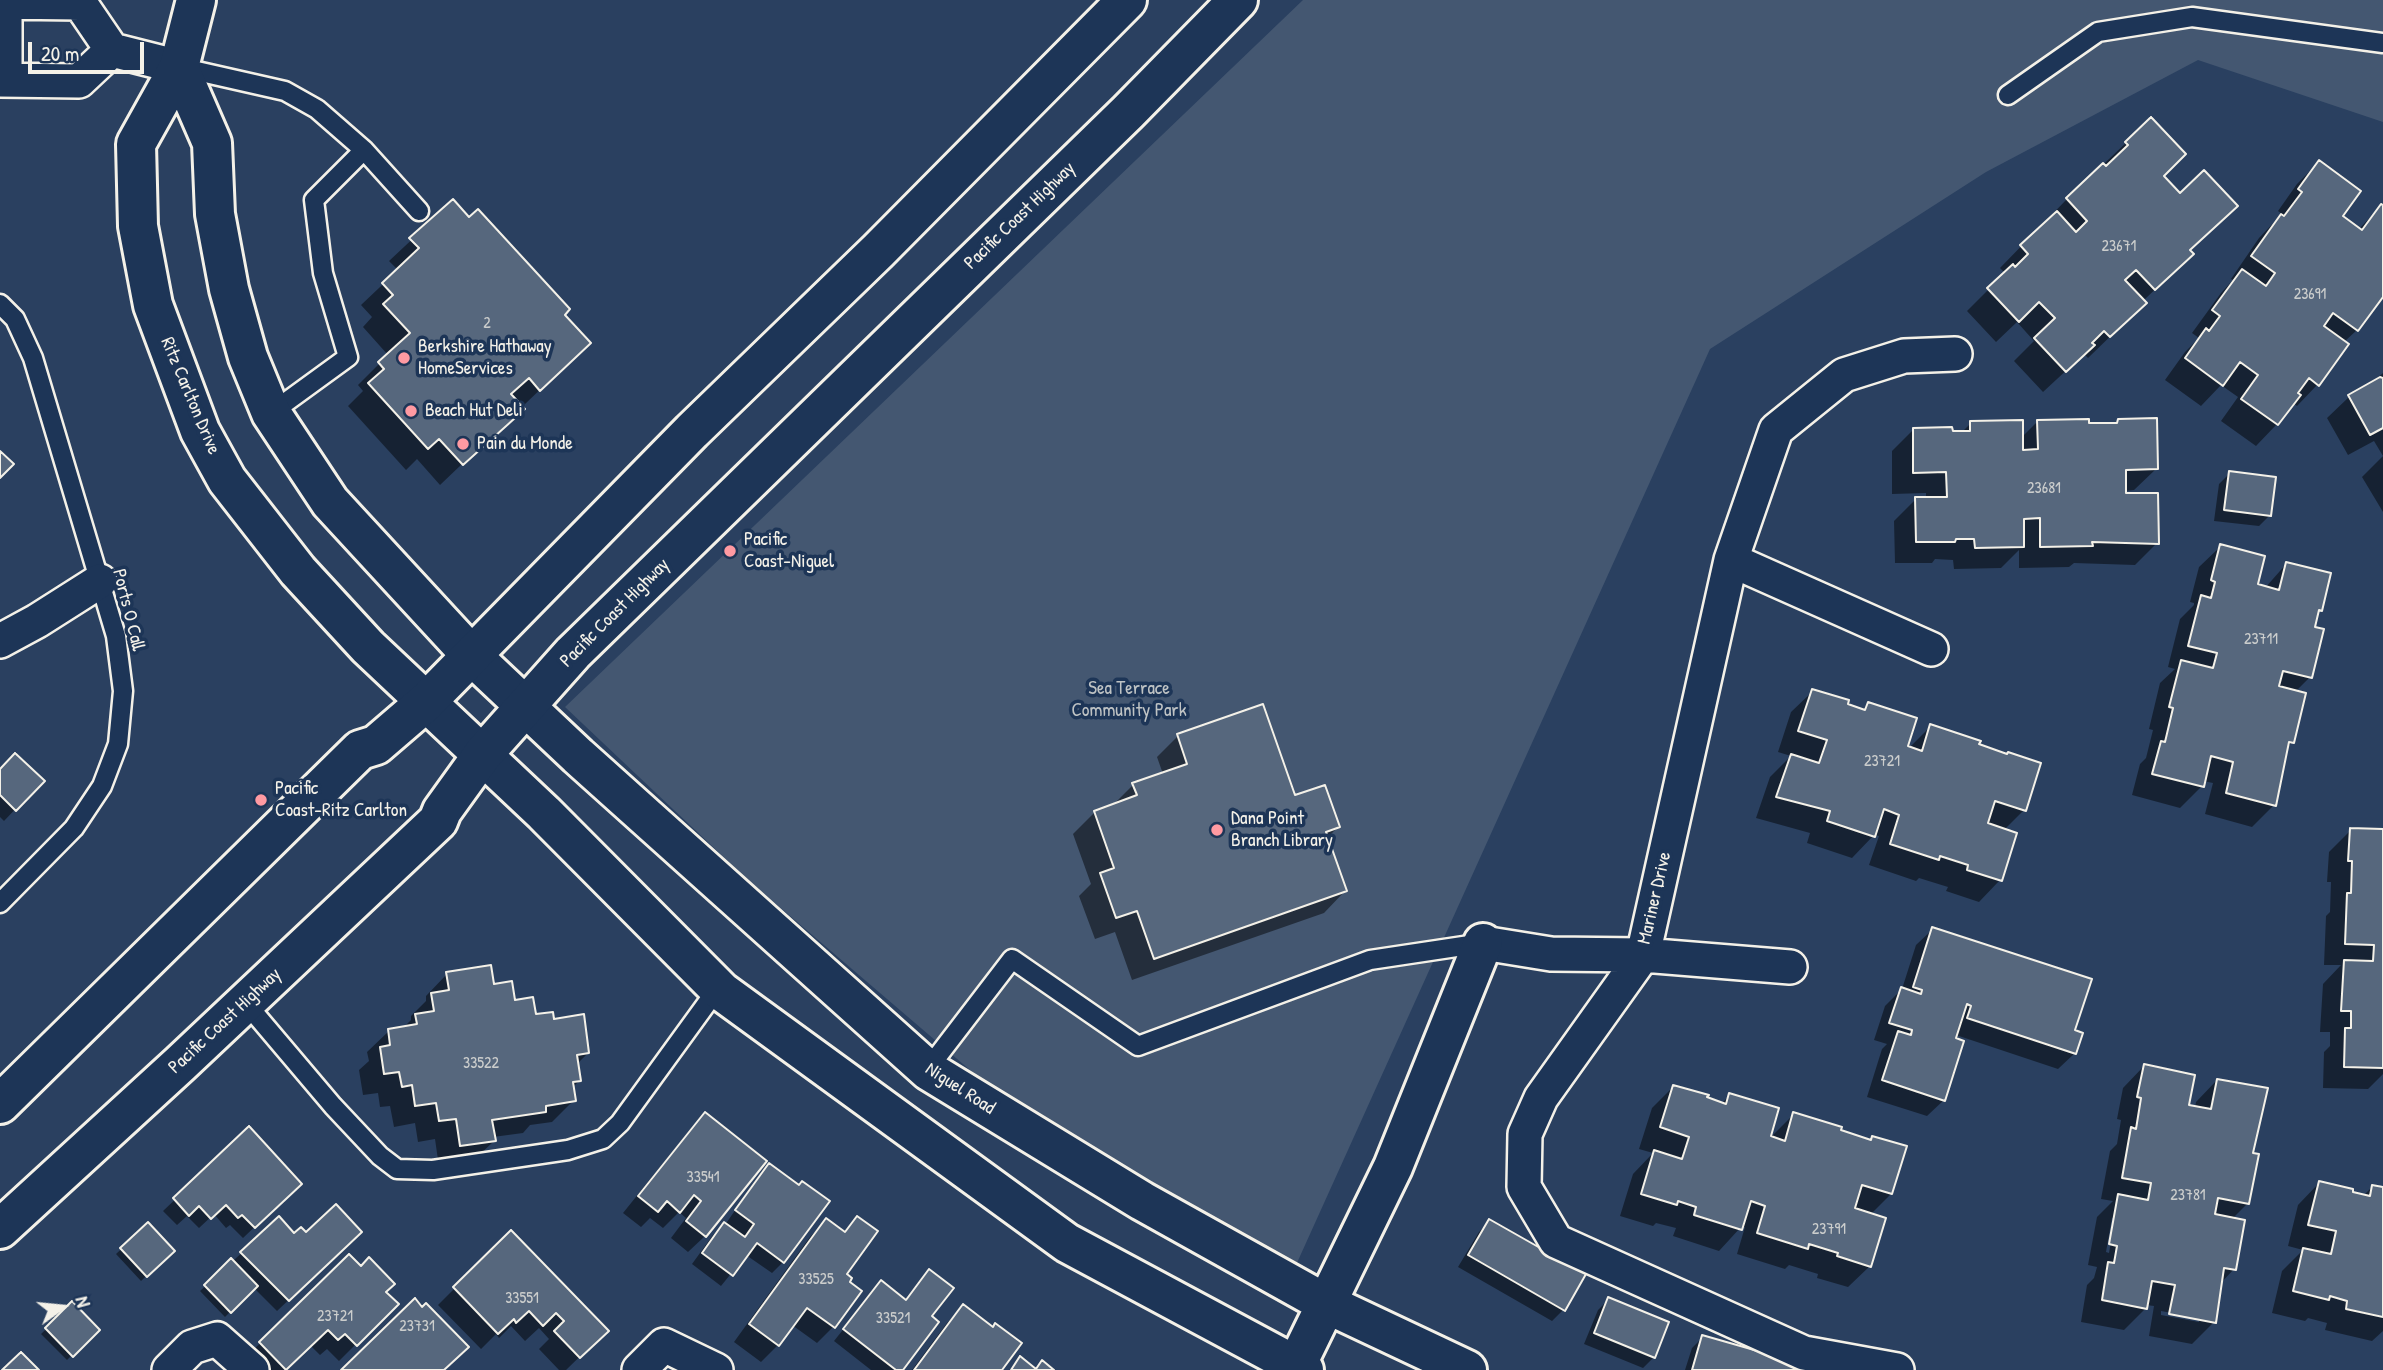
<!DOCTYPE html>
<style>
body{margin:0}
#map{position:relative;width:2383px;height:1370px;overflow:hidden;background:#2a4060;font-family:"Patrick Hand",sans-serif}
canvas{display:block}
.north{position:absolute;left:28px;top:1272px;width:70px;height:70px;-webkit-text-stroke:5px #1d3557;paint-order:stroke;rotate:75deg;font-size:19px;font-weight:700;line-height:28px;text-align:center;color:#f4f1e8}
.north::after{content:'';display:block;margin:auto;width:24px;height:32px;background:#f4f1e8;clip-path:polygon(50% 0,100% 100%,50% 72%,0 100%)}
.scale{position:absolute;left:28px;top:42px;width:116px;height:32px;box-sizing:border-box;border:4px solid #f4f1e8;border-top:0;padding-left:9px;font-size:21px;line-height:24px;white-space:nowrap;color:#f4f1e8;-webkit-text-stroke:5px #1d3557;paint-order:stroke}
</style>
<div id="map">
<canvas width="2383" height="1370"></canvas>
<div class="north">N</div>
<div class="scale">20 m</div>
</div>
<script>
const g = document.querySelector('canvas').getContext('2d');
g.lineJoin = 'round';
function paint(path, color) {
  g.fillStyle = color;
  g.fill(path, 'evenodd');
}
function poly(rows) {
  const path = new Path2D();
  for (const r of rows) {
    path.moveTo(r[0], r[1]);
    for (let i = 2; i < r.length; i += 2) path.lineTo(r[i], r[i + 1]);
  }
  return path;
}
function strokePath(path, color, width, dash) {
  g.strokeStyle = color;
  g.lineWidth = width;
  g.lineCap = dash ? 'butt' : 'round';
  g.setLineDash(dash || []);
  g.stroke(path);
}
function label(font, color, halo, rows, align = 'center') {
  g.font = font + ' "Patrick Hand",sans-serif';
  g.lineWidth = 7;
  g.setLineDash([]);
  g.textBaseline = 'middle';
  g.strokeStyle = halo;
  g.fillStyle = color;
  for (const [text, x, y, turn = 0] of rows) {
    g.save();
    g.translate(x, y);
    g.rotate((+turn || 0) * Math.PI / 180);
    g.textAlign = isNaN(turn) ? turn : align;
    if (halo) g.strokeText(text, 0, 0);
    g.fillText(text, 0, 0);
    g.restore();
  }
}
paint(poly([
 [1303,0,2383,0,2383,122,2198,60,1986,172,1710,349,1296,1265,1012,1106,748,880,565,707]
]), '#445771');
paint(poly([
 [2151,119,2162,176,2180,195,2236,206,2189,251,2170,275,2143,301,2123,324,2088,358,2084,354,2043,392,2014,361,2034,341,2017,322,1996,342,1967,311,2005,273,2000,268,2067,199],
 [2319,162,2340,217,2358,230,2381,206,2383,207,2383,294,2357,330,2344,342,2318,384,2297,406,2293,403,2277,424,2256,446,2221,421,2238,397,2221,385,2201,406,2165,380,2185,352,2199,338,2192,333,2221,293,2233,280,2231,279,2259,238,2282,214,2278,211,2297,184],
 [452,202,563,315,567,364,440,485,417,459,406,470,348,406,363,391,358,385,388,355,363,327,372,317,361,305,398,270,389,261],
 [2383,373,2383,512,2362,477,2383,456,2374,441,2348,455,2327,418,2349,397,2373,382],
 [2118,420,2156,469,2134,490,2124,491,2157,543,2135,565,2074,563,2069,567,2019,568,2019,550,2001,568,1954,569,1953,560,1935,559,1932,563,1895,563,1894,521,1916,499,1926,499,1926,493,1892,494,1892,451,1913,430,1961,433,1971,423,2021,438,2038,421,2087,425,2114,424],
 [2230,473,2270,515,2259,526,2214,521,2219,484],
 [2221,546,2256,585,2265,588,2287,563,2320,610,2316,614,2313,628,2310,677,2295,692,2292,742,2286,749,2274,805,2252,827,2205,814,2213,783,2203,781,2202,786,2180,808,2132,795,2140,764,2146,758,2153,730,2149,729,2160,683,2175,669,2168,667,2180,619,2194,605,2194,603,2190,602,2199,567],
 [1813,691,1862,711,1868,704,1906,747,1909,748,1931,726,1977,745,2024,810,2004,830,2015,834,2000,880,1979,902,1946,891,1948,887,1919,878,1916,881,1869,865,1879,836,1874,835,1852,858,1807,843,1810,833,1756,818,1770,777,1791,756,1778,752,1791,712],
 [1178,736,1294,797,1338,827,1327,838,1345,891,1324,913,1132,980,1115,932,1095,939,1079,896,1091,884,1073,834,1095,812,1112,806,1133,785,1163,774,1157,757],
 [0,771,42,781,4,821,0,817],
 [2351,830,2383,831,2383,1074,2368,1089,2323,1088,2324,1052,2330,1046,2330,1032,2320,1032,2323,984,2341,965,2324,965,2326,916,2330,912,2331,882,2327,882,2329,852],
 [1933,929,2073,1031,2075,1053,2058,1069,1956,1035,1944,1100,1927,1116,1867,1097,1882,1049,1887,1044,1874,1040,1885,1006,1902,989,1916,945],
 [447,974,492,986,534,1016,553,1021,588,1053,577,1064,579,1081,572,1088,574,1100,552,1122,530,1125,523,1133,493,1137,494,1141,472,1162,439,1167,435,1139,418,1142,415,1123,394,1127,390,1106,380,1107,378,1093,363,1095,359,1070,369,1061,367,1052,389,1031,403,1028,411,1020,411,1016,426,1001,426,996],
 [2144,1066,2187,1106,2195,1108,2196,1102,2217,1080,2251,1155,2248,1203,2232,1219,2234,1269,2220,1284,2214,1322,2192,1344,2149,1336,2154,1306,2146,1305,2145,1309,2124,1330,2081,1322,2087,1285,2094,1278,2097,1267,2088,1265,2097,1217,2113,1201,2101,1199,2110,1151,2117,1144,2121,1120,2117,1119,2123,1088],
 [2112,1218,2115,1218,2109,1253,2106,1252],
 [2161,1311,2199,1318,2199,1322,2161,1315],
 [1673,1087,1721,1104,1730,1095,1767,1141,1794,1114,1869,1141,1872,1138,1891,1194,1870,1215,1870,1266,1848,1287,1817,1278,1818,1274,1789,1265,1785,1269,1737,1254,1745,1227,1741,1227,1719,1251,1673,1236,1676,1228,1656,1223,1653,1226,1620,1216,1633,1174,1653,1153,1639,1149,1652,1108],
 [705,1114,705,1236,688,1252,671,1238,686,1218,679,1212,663,1228,650,1218,641,1227,623,1213,689,1131],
 [249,1129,288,1195,243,1238,230,1225,226,1228,214,1214,199,1228,187,1216,177,1225,163,1211],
 [769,1166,799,1187,827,1201,783,1262,772,1273,746,1255,721,1286,692,1264,713,1235,727,1222,758,1177],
 [2319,1183,2363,1196,2372,1187,2383,1189,2383,1331,2372,1341,2325,1330,2327,1323,2308,1318,2305,1321,2272,1313,2282,1271,2303,1250,2288,1246,2298,1205],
 [858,1218,844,1275,848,1282,859,1291,833,1327,817,1343,792,1325,778,1345,761,1362,734,1342,810,1237,826,1220,843,1233],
 [279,1219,294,1235,306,1235,349,1243,277,1311,254,1288,225,1317,200,1291],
 [1490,1221,1583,1274,1563,1310,1552,1321,1458,1267,1479,1232],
 [148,1224,172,1251,141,1281,116,1254],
 [511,1232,606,1331,566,1370,559,1370,539,1349,549,1339,539,1328,525,1341,511,1326,499,1338,496,1334,481,1349,438,1305],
 [349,1256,396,1304,339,1361,327,1349,320,1355,310,1345,285,1370,253,1370,243,1360],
 [930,1272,930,1317,900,1370,871,1370,834,1341,881,1282,905,1301],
 [1609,1299,1654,1357,1643,1368,1584,1344,1598,1310],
 [72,1304,97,1330,67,1360,41,1334],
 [963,1306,1000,1370,912,1370,947,1323],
 [1703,1337,1807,1370,1685,1370,1692,1348]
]), '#0007');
const building = poly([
 [2151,117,2186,154,2164,176,2180,193,2204,170,2238,206,2190,250,2194,254,2155,290,2136,270,2125,280,2147,303,2110,337,2104,331,2092,343,2095,345,2066,372,2034,338,2055,318,2039,302,2019,322,1987,288,2013,264,2015,267,2028,254,2020,245,2057,211,2076,232,2087,221,2066,198,2103,163,2106,166,2128,145,2125,142,2151,117],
 [2319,160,2361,191,2343,216,2362,230,2381,204,2383,205,2383,297,2358,331,2333,313,2324,326,2349,344,2319,386,2309,378,2298,393,2301,395,2278,425,2241,399,2258,375,2240,362,2223,386,2185,358,2206,328,2209,331,2220,316,2212,310,2242,269,2266,286,2275,273,2251,256,2281,214,2284,216,2302,192,2298,189,2319,160],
 [453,199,469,217,478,209,570,309,565,315,591,343,540,391,529,378,511,394,525,409,463,465,439,439,428,449,368,383,384,369,378,362,410,333,383,304,393,295,382,283,419,248,409,238,453,199],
 [2380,377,2383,378,2383,428,2370,435,2348,395,2380,377],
 [2157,418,2158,469,2126,470,2126,493,2158,493,2159,544,2092,542,2093,546,2040,547,2040,518,2024,519,2024,547,1975,548,1974,539,1956,539,1955,542,1916,542,1915,497,1947,497,1946,472,1913,473,1913,428,1952,427,1953,431,1970,431,1970,421,2023,420,2023,450,2038,449,2037,420,2089,419,2089,423,2117,423,2118,419,2157,418],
 [0,451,14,464,0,478,0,451],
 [2229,471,2276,477,2271,516,2224,510,2229,471],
 [2220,544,2265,556,2258,584,2279,590,2286,562,2331,573,2322,611,2319,610,2315,627,2324,629,2312,678,2283,671,2279,686,2306,693,2294,743,2289,742,2276,806,2226,793,2233,762,2211,756,2204,787,2152,774,2161,741,2165,742,2173,708,2169,707,2181,660,2213,668,2217,653,2188,646,2201,595,2211,598,2215,582,2211,580,2220,544],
 [1812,689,1849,700,1848,704,1865,710,1868,702,1917,718,1908,746,1922,751,1930,724,1981,741,1979,744,2007,754,2008,752,2041,763,2026,811,1995,801,1988,823,2017,833,2002,881,1967,870,1968,865,1940,856,1939,860,1890,844,1899,815,1884,809,1875,837,1827,821,1830,811,1776,797,1791,754,1819,763,1827,740,1798,731,1812,689],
 [1263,704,1295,795,1325,785,1340,827,1326,832,1347,891,1154,959,1137,911,1116,918,1100,873,1114,868,1094,811,1137,795,1132,783,1187,764,1177,734,1263,704],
 [15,753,45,781,16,811,0,795,0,769,15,753],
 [2350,828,2383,829,2383,1068,2344,1067,2345,1028,2351,1028,2351,1011,2341,1011,2344,960,2373,961,2374,945,2345,944,2347,893,2351,893,2352,861,2348,861,2350,828],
 [1932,927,2092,979,2075,1030,2083,1033,2076,1054,1967,1018,1971,1006,1967,1004,1956,1038,1964,1041,1945,1101,1882,1080,1898,1031,1911,1035,1912,1030,1889,1023,1901,987,1921,994,1922,990,1913,987,1932,927],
 [491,965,494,984,512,981,515,1000,533,997,536,1014,553,1012,554,1019,584,1014,589,1053,577,1055,581,1081,573,1082,576,1101,546,1106,546,1112,492,1120,496,1141,460,1146,456,1119,439,1121,436,1103,415,1106,412,1085,402,1087,399,1072,384,1074,380,1047,390,1045,388,1029,417,1024,415,1014,434,1011,431,993,449,990,446,972,491,965],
 [2144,1064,2195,1075,2189,1105,2211,1109,2217,1079,2268,1088,2253,1153,2259,1154,2249,1204,2218,1198,2215,1214,2245,1220,2236,1270,2224,1268,2216,1323,2169,1314,2175,1285,2152,1281,2147,1309,2102,1300,2108,1262,2114,1263,2117,1246,2109,1244,2118,1194,2148,1200,2151,1183,2122,1178,2131,1127,2136,1129,2141,1098,2137,1097,2144,1064],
 [1673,1085,1709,1095,1707,1097,1726,1104,1729,1093,1779,1108,1771,1136,1785,1141,1793,1112,1842,1127,1841,1130,1871,1140,1872,1136,1907,1146,1892,1194,1862,1185,1855,1208,1886,1218,1871,1267,1837,1256,1838,1253,1809,1244,1808,1249,1757,1233,1765,1206,1751,1201,1742,1230,1694,1215,1696,1207,1678,1201,1677,1205,1641,1194,1654,1150,1682,1159,1689,1137,1660,1127,1673,1085],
 [705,1112,767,1161,706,1237,686,1221,701,1201,694,1195,680,1213,667,1201,658,1212,638,1196,705,1112],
 [249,1126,302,1184,255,1228,242,1215,238,1218,226,1205,211,1219,199,1206,189,1216,173,1198,249,1126],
 [769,1163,799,1185,802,1181,830,1201,784,1263,757,1243,733,1276,702,1253,724,1222,745,1237,754,1224,735,1210,769,1163],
 [2319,1181,2353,1189,2353,1192,2370,1196,2372,1185,2383,1187,2383,1317,2346,1309,2347,1301,2330,1296,2329,1300,2293,1291,2303,1248,2331,1254,2336,1231,2308,1225,2319,1181],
 [336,1204,362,1232,289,1301,240,1252,279,1216,294,1233,301,1227,306,1232,336,1204],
 [857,1216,878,1231,847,1274,852,1278,850,1282,862,1291,835,1328,807,1308,779,1346,749,1324,826,1218,845,1232,857,1216],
 [1489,1219,1586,1274,1565,1311,1468,1255,1489,1219],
 [148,1222,175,1251,147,1277,120,1248,148,1222],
 [511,1230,609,1331,580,1358,554,1331,564,1321,556,1313,543,1326,529,1311,516,1323,514,1319,498,1334,453,1287,511,1230],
 [349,1254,361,1266,369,1257,395,1284,386,1292,399,1304,357,1346,345,1334,338,1340,328,1330,286,1370,259,1342,349,1254],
 [231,1258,258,1286,231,1313,204,1285,231,1258],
 [929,1269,954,1288,932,1316,939,1322,903,1370,896,1370,843,1329,881,1280,906,1300,929,1269],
 [1608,1297,1669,1322,1655,1358,1594,1333,1608,1297],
 [415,1298,422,1307,426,1303,469,1347,444,1370,341,1370,415,1298],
 [72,1301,100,1330,73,1357,45,1328,72,1301],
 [963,1304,993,1327,995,1323,1022,1343,1002,1370,914,1370,963,1304],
 [1702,1335,1810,1366,1809,1370,1692,1370,1702,1335],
 [21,1352,39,1370,2,1370,21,1352],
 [1020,1356,1036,1369,1042,1360,1054,1370,1011,1370,1020,1356]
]);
paint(building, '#56677d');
strokePath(building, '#f4f1e8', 2);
const lane = poly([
 [179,67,285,91,317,109,364,150,419,211],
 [2008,95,2098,32,2192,17,2383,43],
 [0,304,15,319,33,358,116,636,123,691,118,744,102,786,74,828,0,903],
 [271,413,348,357,323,273,314,200,364,150],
 [245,1002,333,1106,380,1156,397,1169,433,1170,568,1150,603,1139,620,1123,718,988],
 [927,1070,1012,959,1138,1046,1370,960,1483,943]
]);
const street = poly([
 [5,1,5,80],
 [0,2,80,3,112,50,179,67],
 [0,80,79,81,112,50],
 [1731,560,1931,649],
 [0,641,37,621,100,581],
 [1483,943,1551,954,1643,955,1790,967],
 [169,1370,192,1347,217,1339,252,1370],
 [639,1370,664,1345,716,1370],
 [1897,1370,1804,1353,1556,1241,1524,1187,1525,1134,1541,1098,1643,955,1731,560,1776,430,1844,375,1904,356,1955,354]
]);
const secondary = poly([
 [196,0,179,67,136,144,138,226,153,305,200,431,227,480,298,571,368,647,544,813,721,991,1067,1243,1304,1370],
 [179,67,212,143,215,214,229,289,248,357,271,413,330,502,472,656,578,756,929,1071,1142,1201,1325,1303,1467,1370],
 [1294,1370,1393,1167,1483,943]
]);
const highway = poly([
 [0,1104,360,750,376,745,426,702,692,431,878,251,1127,0],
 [0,1229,180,1064,438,821,442,811,483,754,573,653,1128,112,1238,0]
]);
strokePath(lane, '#f4f1e8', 23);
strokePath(street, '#f4f1e8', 38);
strokePath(secondary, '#f4f1e8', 44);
strokePath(highway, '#f4f1e8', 44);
strokePath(lane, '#1d3557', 18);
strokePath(street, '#1d3557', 33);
strokePath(secondary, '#1d3557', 38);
strokePath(highway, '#1d3557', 38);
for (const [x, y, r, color] of [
 [404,358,7,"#ff9aa2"],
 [411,411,7,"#ff9aa2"],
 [463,444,7,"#ff9aa2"],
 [730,551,7,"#ff9aa2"],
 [261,800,7,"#ff9aa2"],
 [1217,830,7,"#ff9aa2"]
]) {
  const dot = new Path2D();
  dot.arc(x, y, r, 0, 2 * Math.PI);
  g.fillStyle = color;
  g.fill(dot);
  strokePath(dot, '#1d3557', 2.5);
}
label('16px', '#cccecd', null, [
 ["23671",2119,247],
 ["23691",2310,295],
 ["2",487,324],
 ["23681",2044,489],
 ["23711",2261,640],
 ["23721",1882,762],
 ["33522",481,1064],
 ["33541",703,1178],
 ["23781",2188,1196],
 ["23791",1829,1230],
 ["33525",816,1280],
 ["33551",522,1299],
 ["23721",335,1317],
 ["33521",893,1319],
 ["23731",417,1327]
]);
label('19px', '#f4f1e8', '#1d3557', [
 ["Pacific Coast Highway",1020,216,-44],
 ["Ritz Carlton Drive",190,396,67],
 ["Ports O Call",128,610,76],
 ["Pacific Coast Highway",615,613,-45],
 ["Mariner Drive",1655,898,-77],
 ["Pacific Coast Highway",225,1021,-43],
 ["Niguel Road",960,1089,33]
]);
label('19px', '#f4f1e8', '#1d3557', [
 ["Berkshire Hathaway",418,347],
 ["HomeServices",418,369],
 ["Beach Hut Deli",425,411],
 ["Pain du Monde",477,444],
 ["Pacific",744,540],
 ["Coast-Niguel",744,562],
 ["Pacific",275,789],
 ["Coast-Ritz Carlton",275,811],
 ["Dana Point",1231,819],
 ["Branch Library",1231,841]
], 'left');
label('19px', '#bfc3c4', '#1d3557', [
 ["Sea Terrace",1129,689],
 ["Community Park",1129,711]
]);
</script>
